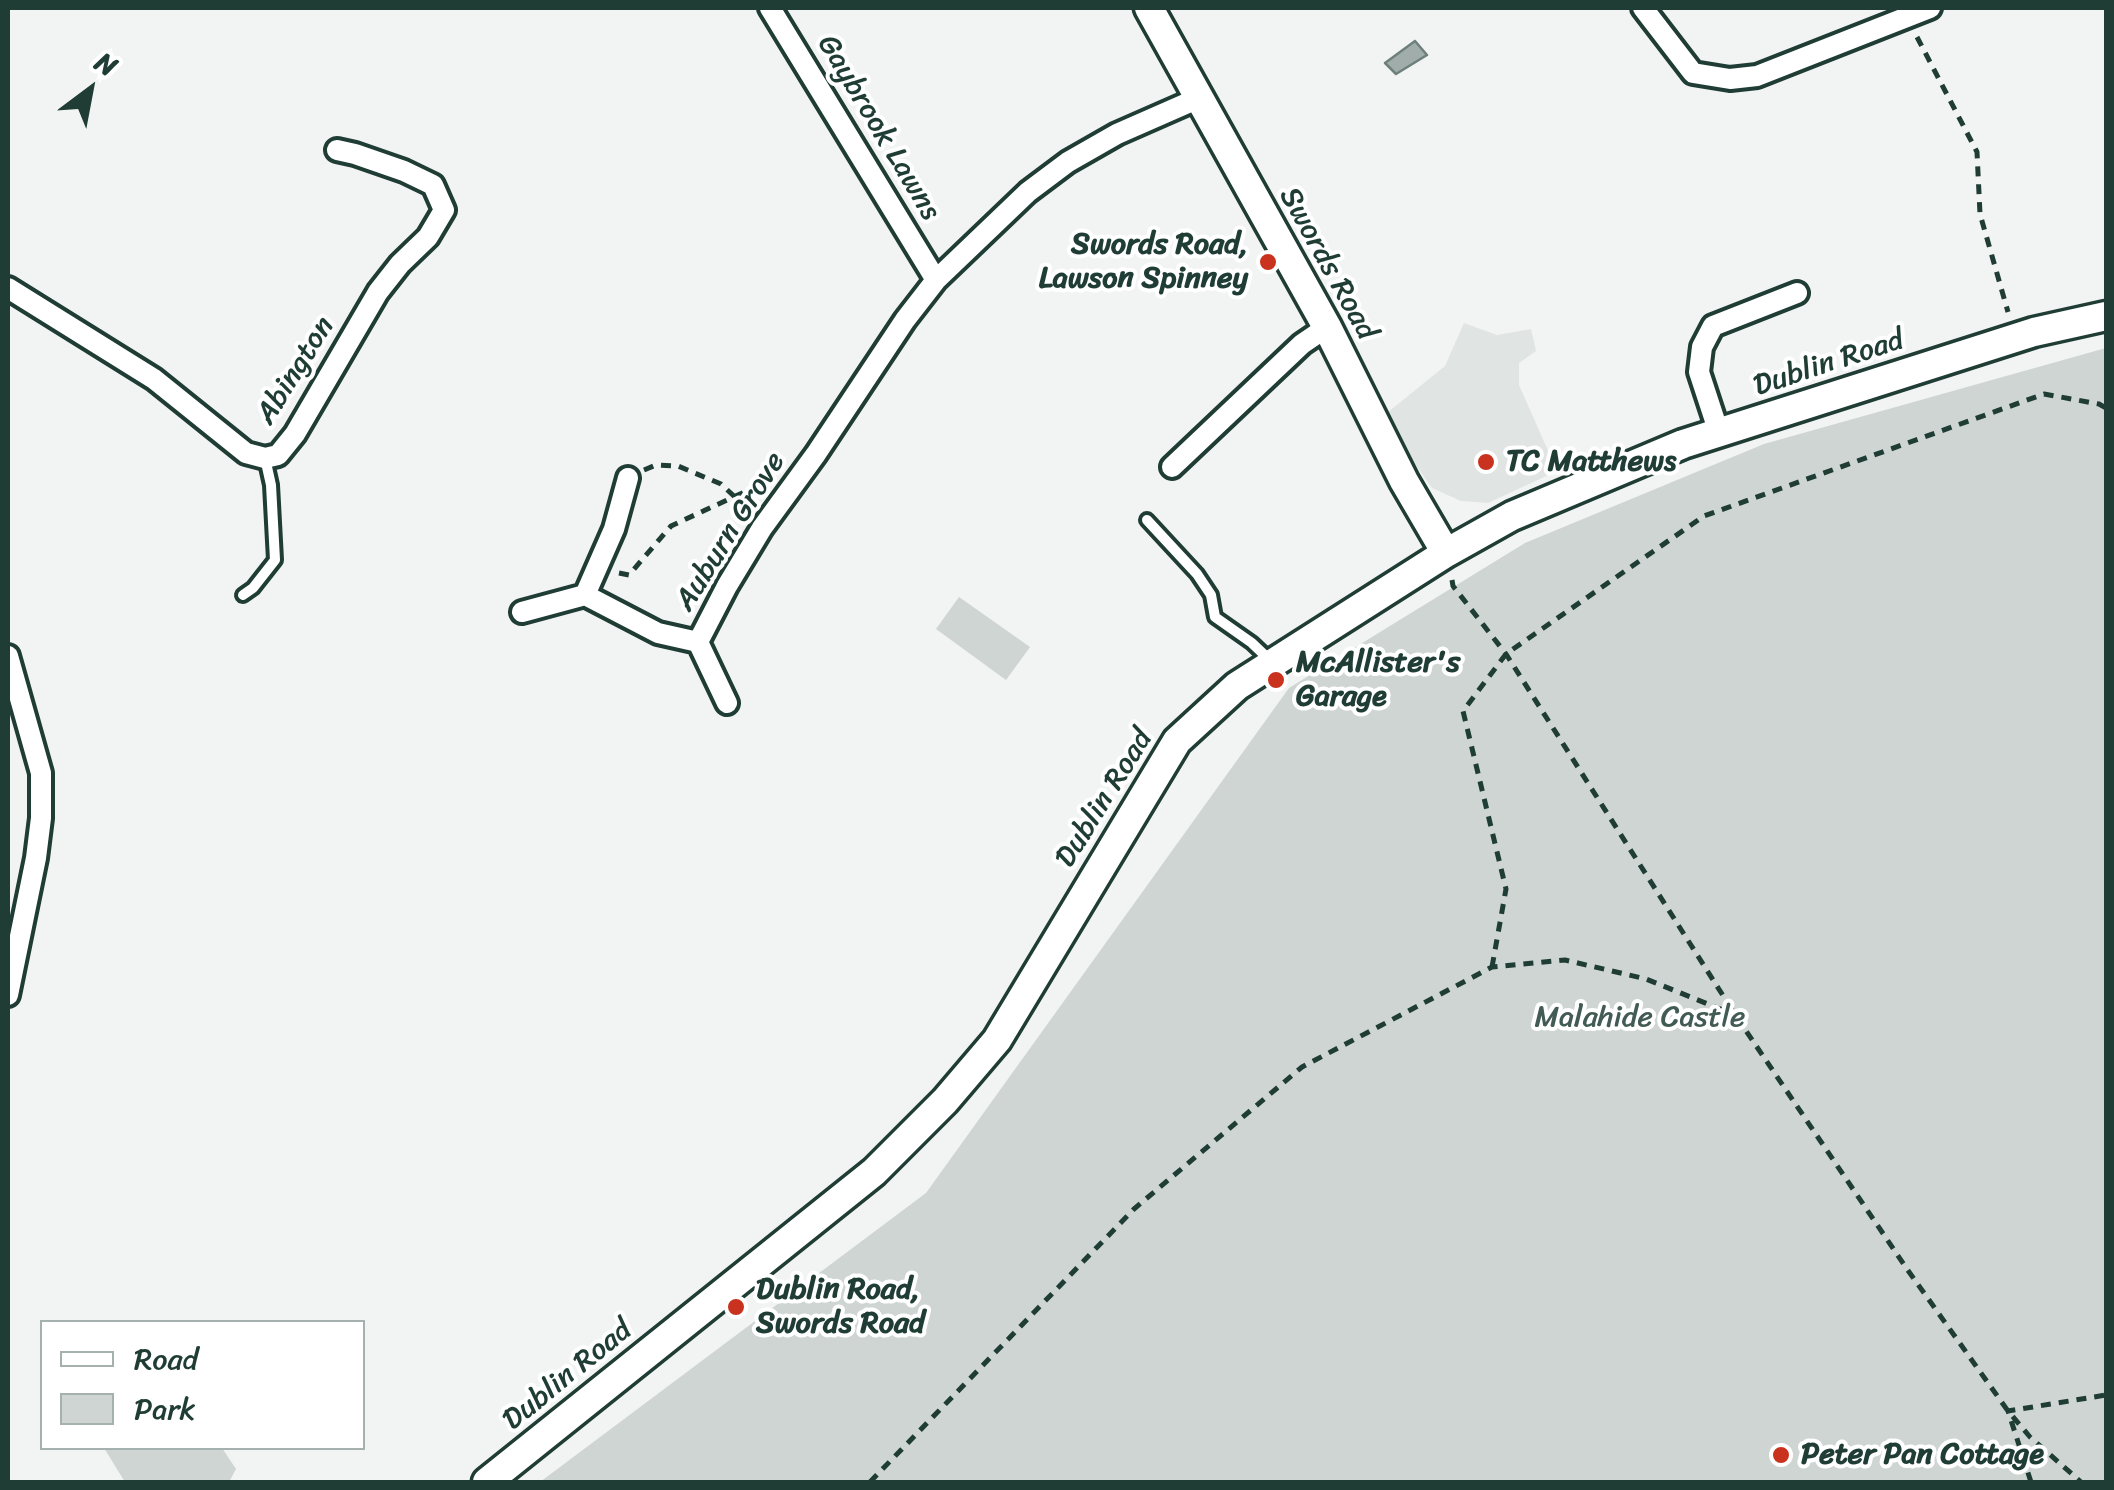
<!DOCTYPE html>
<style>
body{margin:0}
#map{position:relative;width:2114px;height:1490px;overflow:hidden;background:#f2f3f3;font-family:Sriracha,sans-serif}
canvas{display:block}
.frame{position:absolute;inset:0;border:10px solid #1f3d34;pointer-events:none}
.legend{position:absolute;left:40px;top:1320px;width:325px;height:130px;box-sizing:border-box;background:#fff;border:2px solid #a5b1ae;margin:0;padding:12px 18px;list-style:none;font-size:30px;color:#1f3d34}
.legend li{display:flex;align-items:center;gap:20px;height:50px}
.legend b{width:50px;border:2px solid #a5b1ae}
.north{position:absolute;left:40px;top:40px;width:100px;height:100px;-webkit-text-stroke:8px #fff;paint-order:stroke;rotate:32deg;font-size:28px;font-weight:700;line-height:40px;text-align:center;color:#1f3d34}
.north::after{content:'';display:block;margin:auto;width:35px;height:45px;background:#1f3d34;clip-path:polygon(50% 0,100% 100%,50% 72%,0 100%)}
</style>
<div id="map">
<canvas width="2114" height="1490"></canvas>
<div class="frame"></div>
<ul class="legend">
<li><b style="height:12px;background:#fff"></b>Road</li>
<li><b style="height:28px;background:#ced5d3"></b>Park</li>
</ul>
<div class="north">N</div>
</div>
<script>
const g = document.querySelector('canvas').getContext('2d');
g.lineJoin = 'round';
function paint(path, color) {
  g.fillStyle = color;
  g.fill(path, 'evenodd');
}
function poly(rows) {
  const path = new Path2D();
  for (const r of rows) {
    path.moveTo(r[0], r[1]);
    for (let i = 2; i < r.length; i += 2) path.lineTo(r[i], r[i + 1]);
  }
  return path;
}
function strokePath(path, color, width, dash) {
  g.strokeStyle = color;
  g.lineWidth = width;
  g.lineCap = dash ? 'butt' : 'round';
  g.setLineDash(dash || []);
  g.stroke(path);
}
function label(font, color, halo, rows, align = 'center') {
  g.font = font + ' Sriracha,sans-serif';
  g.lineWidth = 8;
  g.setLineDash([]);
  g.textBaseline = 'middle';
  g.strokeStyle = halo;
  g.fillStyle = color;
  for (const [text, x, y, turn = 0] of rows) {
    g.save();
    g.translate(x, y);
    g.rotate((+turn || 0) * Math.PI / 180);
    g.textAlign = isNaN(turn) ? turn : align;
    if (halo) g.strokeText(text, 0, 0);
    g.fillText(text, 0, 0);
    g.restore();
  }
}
paint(poly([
 [1464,323,1497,335,1531,329,1536,351,1519,363,1519,385,1557,471,1488,503,1461,501,1432,488,1382,417,1445,366]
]), '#e0e4e3');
paint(poly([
 [2106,348,2106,1482,540,1482,926,1193,1289,688,1525,543,1764,444],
 [959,597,1030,647,1006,680,936,629],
 [104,1448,222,1448,236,1469,229,1482,125,1482]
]), '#ced5d3');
const water = poly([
 [1415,41,1427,55,1396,74,1385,63,1415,41]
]);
paint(water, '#a1adaa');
strokePath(water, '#6d807b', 2.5);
const lane = poly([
 [1147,520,1197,574,1211,595,1215,617,1252,643,1272,662],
 [243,595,253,588,275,560,271,485,265,458]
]);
const street = poly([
 [770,8,936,280],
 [1643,8,1693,73,1730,79,1757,76,1930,8],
 [8,288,154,379,246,453,265,458,278,455,295,434,378,292,400,264,428,237,444,210,433,185,404,171,355,154,337,150],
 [1719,433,1699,372,1702,347,1713,326,1797,293],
 [1172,467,1302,344,1327,327],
 [628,478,614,529,585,595,658,633,698,642,727,586,762,528,816,454,905,320,936,280,1028,192,1068,162,1117,134,1199,98],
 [522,612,585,595],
 [698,642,727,703],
 [8,656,41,773,41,818,36,858,8,995]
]);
const secondary = poly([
 [1149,8,1327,327,1404,481,1446,553],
 [487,1482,874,1172,945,1101,997,1040,1177,741,1237,686,1446,553,1512,516,1683,444,2034,332,2106,316]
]);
strokePath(lane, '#1f3d34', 18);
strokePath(street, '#1f3d34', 28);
strokePath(secondary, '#1f3d34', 35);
strokePath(poly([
 [1917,37,1977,152,1980,214,2008,312],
 [644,470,656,465,678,466,721,484,736,498],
 [619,573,629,575,671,526,766,482],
 [1452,580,1453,586,1506,654,1736,1016,1907,1269,2008,1411,2030,1437,2081,1482],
 [1492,967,1506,889,1463,711,1506,654,1704,516,2044,394,2099,404,2106,408],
 [870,1482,1134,1209,1302,1067,1492,967,1565,960,1646,979,1735,1015],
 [2031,1482,2008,1411,2106,1395]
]), '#1f3d34', 5, [10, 8]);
strokePath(lane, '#fff', 10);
strokePath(street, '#fff', 20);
strokePath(secondary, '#fff', 28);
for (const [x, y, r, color] of [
 [1268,262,10,"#c8321e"],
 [1486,462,10,"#c8321e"],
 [1276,680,10,"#c8321e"],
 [736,1307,10,"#c8321e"],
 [1781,1455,10,"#c8321e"]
]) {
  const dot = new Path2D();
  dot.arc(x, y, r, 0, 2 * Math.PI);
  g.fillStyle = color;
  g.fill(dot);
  strokePath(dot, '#fff', 4);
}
label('30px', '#1f3d34', '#fff', [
 ["Gaybrook Lawns",878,128,59],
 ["Swords Road",1327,264,61],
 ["Dublin Road",1829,364,-18],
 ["Abington",296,371,-58],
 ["Auburn Grove",731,532,-58],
 ["Dublin Road",1105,799,-58],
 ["Dublin Road",568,1376,-39]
]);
label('bold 30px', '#1f3d34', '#fff', [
 ["Swords Road,",1248,245,"right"],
 ["Lawson Spinney",1248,279,"right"],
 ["TC Matthews",1506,462],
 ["McAllister's",1296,663],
 ["Garage",1296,697],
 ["Dublin Road,",756,1290],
 ["Swords Road",756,1324],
 ["Peter Pan Cottage",1801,1455]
], 'left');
label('30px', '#425b54', '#fff', [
 ["Malahide Castle",1640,1018]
]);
</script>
